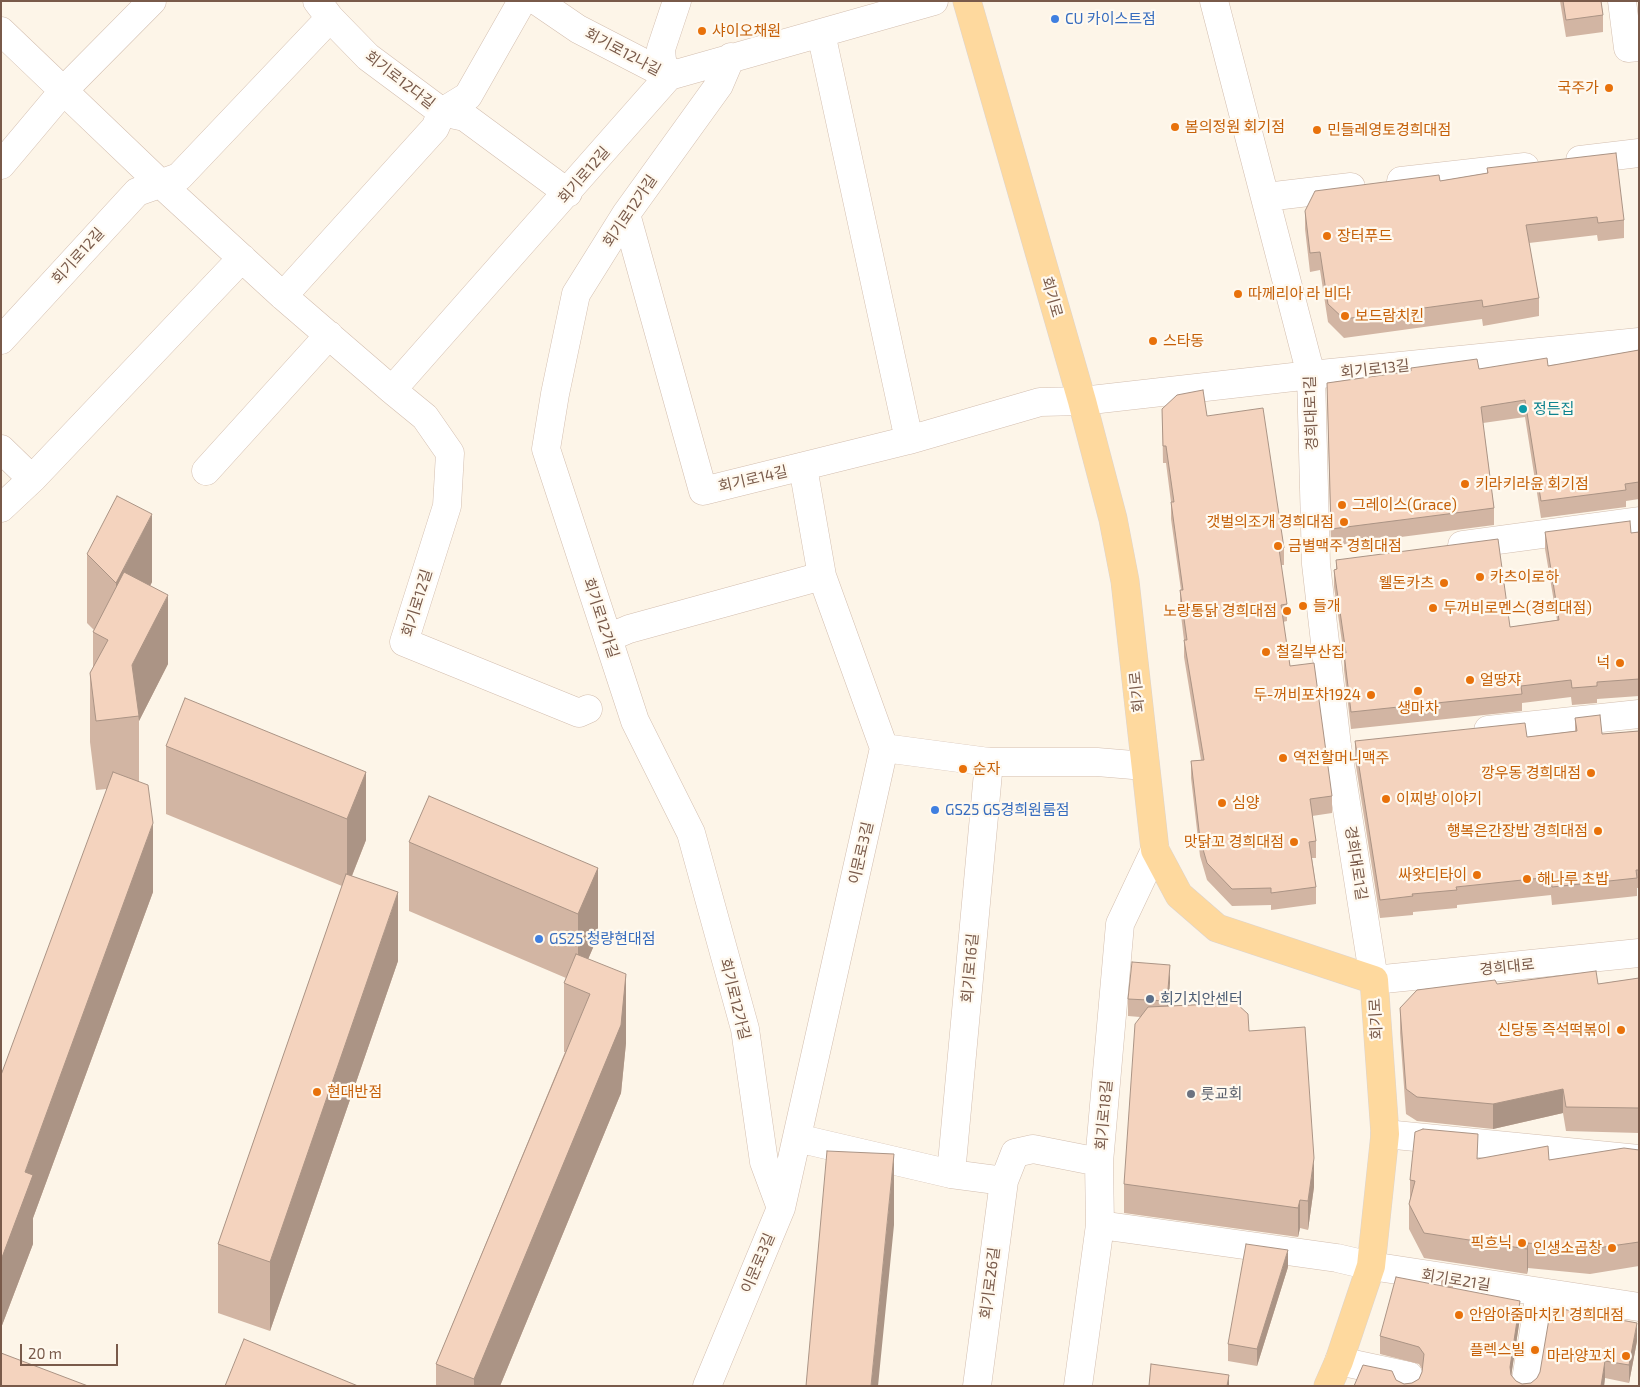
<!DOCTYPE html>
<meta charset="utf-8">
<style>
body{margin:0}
#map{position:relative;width:1640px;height:1387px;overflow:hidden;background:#fdf5e8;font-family:"Exo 2",sans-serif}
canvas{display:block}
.frame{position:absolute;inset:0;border:2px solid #795a4a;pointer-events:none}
.scale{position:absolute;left:20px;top:1344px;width:98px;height:22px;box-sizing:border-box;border:2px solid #795a4a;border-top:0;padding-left:6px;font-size:15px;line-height:18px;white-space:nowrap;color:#795a4a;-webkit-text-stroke:4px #fff9ef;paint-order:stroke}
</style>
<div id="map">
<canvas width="1640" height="1387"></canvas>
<div class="frame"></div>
<div class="scale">20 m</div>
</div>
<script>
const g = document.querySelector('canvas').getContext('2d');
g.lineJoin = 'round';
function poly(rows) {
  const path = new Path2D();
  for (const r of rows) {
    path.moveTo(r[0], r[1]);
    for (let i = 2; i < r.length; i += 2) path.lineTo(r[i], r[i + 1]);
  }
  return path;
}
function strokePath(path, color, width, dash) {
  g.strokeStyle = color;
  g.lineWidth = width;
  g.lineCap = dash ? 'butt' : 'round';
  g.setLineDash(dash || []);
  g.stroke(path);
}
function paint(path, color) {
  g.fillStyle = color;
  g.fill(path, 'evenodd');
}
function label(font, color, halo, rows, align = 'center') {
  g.font = font + ' "Exo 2","Noto Sans KR",sans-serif';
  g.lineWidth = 4.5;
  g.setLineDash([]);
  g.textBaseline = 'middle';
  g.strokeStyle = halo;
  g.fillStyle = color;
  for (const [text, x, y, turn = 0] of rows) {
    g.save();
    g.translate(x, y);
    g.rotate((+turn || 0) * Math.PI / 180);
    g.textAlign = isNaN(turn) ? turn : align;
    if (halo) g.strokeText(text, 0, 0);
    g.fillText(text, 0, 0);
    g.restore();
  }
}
const minor = poly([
 [317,1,330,18,368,57,442,112,465,117,568,193],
 [537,1,578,29,669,76],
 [1214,1,1311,375,1316,564,1337,746,1374,980,1639,953],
 [1622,1,1628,48,1639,47],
 [1,31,162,185,283,296,392,390,669,76,934,1],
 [821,33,909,440],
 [731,57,719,85,626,214,576,294,555,394,546,449,635,721,691,833,745,1029,764,1162,781,1208],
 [669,76,662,61,661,49,677,1],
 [1580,160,1639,153],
 [1,165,64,90,152,1],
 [1401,181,1525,167],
 [1266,197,1351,187],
 [626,214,703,491,909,440,1040,402,1082,401,1311,375,1639,342],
 [283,296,435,128,442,112,468,96,522,1],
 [1,340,137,192,179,177,330,18],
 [392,390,425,417,450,453,447,506,404,642,579,713,588,709],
 [1,449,32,479],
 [206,471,329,335],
 [1,508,32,479,242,258],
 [1462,545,1639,521],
 [608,638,629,629,822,576],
 [1488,730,1639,714],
 [884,748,989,762,1097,762,1145,766],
 [1385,1134,1639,1159],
 [797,1138,951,1174,1004,1181,1015,1153,1033,1149,1099,1162],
 [951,1174,989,762],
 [1100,1225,1337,1258,1371,1266,1639,1307],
 [1339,1361,1409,1376,1407,1386],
 [707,1386,781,1208,884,748,822,576,803,467],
 [977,1386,1004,1181],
 [1078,1386,1100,1225,1099,1162,1120,924,1155,850],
 [1525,1386,1540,1293]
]);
const major = poly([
 [967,1,1082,401,1113,519,1125,581,1155,850,1179,895,1217,928,1374,980,1385,1134,1371,1266,1339,1361,1328,1386]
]);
strokePath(minor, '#d3beaf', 29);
strokePath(major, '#dcd4d0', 29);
strokePath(minor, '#fff', 28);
strokePath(major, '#fed99e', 28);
paint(poly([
 [1560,1,1601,1,1603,15,1603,32,1566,37],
 [1487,168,1624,220,1624,238,1598,241,1597,235,1529,243,1539,298,1539,316,1483,326,1482,319,1344,338,1328,322,1320,270,1310,272,1305,229,1305,211,1440,181,1487,173],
 [1639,350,1639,499,1626,501,1626,507,1541,518,1525,417,1483,423,1494,508,1494,525,1331,546,1327,383,1411,371,1411,368,1479,369,1548,366],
 [1162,409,1207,416,1284,548,1284,565,1281,565,1287,604,1287,621,1283,622,1290,666,1332,796,1332,813,1312,816,1316,841,1316,858,1312,858,1316,887,1316,904,1271,910,1271,905,1232,906,1207,880,1200,856,1191,778,1191,761,1201,760,1184,657,1184,640,1180,607,1180,590,1181,590,1171,519,1171,502,1166,463,1163,463],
 [1545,532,1631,533,1639,532,1639,696,1597,699,1597,703,1572,705,1571,697,1522,703,1522,711,1351,729,1344,670,1344,656,1334,587,1334,570,1336,569,1336,560,1510,627,1557,620,1545,549],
 [87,554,152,582,150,586,168,664,139,721,139,781,153,892,33,1218,33,1244,1,1328,107,789,96,790,90,742,90,673,93,668,93,632,94,630,87,623],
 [1575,718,1602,734,1639,731,1639,888,1637,888,1637,896,1552,905,1551,895,1457,905,1457,908,1413,912,1413,915,1380,918,1355,760,1355,741,1527,737,1575,731],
 [166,746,366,772,366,840,352,876,398,961,270,1331,218,1313,218,1244,342,886,166,814],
 [409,842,598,868,598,936,588,959,626,1043,621,1093,500,1386,436,1386,436,1364,565,1052,564,1052,564,983,566,978,409,911],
 [1639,978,1639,1133,1566,1131,1563,1113,1493,1129,1417,1121,1406,1114,1400,1033,1400,1008,1497,984,1598,984],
 [1170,982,1168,1006,1249,1031,1314,1187,1308,1230,1300,1228,1298,1237,1124,1213,1124,1184,1140,1017,1128,1016,1128,999],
 [1639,1150,1639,1266,1590,1274,1528,1268,1527,1274,1424,1258,1409,1229,1409,1204,1410,1199,1410,1180,1478,1159,1549,1160],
 [1288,1267,1257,1366,1228,1361,1228,1344],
 [1441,1276,1453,1277,1453,1288,1520,1318,1511,1375,1516,1381,1522,1384,1531,1383,1637,1341,1629,1383,1605,1378,1604,1386,1354,1386,1396,1380,1404,1384,1412,1383,1419,1379,1422,1372,1422,1369,1419,1364,1380,1354,1380,1336,1441,1285]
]), '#d2b5a3');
paint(poly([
 [152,514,152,582,116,652,116,583],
 [168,595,168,664,139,721,132,665],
 [366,772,366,840,347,888,347,819],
 [153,823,153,892,33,1218,33,1244,1,1328,1,1260,25,1172],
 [598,868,598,936,578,983,578,914],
 [398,892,398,961,270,1331,270,1262],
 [1170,965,1170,982,1167,1018,1167,1001],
 [626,974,626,1043,621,1093,500,1386,474,1386,474,1379],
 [1563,1089,1563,1113,1493,1129,1493,1104],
 [894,1154,894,1225,878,1386,871,1386],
 [1314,1158,1314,1187,1308,1230,1308,1201],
 [1300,1200,1300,1228,1298,1237,1298,1208],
 [1528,1243,1528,1268,1527,1274,1527,1249],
 [1288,1250,1288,1267,1257,1366,1257,1349],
 [1520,1301,1520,1318,1510,1384,1510,1367],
 [1637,1323,1637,1341,1629,1383,1629,1365],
 [1605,1361,1605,1378,1604,1386,1601,1386],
 [1229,1375,1229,1386,1227,1386]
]), '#ab9485');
const building = poly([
 [1563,1,1601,1,1603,15,1566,20,1563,1],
 [1616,153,1624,220,1598,223,1597,217,1526,225,1539,298,1483,307,1482,300,1344,319,1328,304,1320,252,1310,253,1305,211,1315,191,1439,175,1440,181,1488,173,1487,168,1616,153],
 [1639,350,1639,482,1625,484,1626,490,1541,501,1525,400,1481,407,1494,508,1331,529,1327,383,1411,371,1411,368,1477,359,1479,369,1547,358,1548,366,1639,350],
 [1203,390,1207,416,1263,408,1284,548,1279,549,1287,604,1281,605,1290,666,1314,663,1332,796,1310,799,1316,841,1309,842,1316,887,1271,893,1271,888,1232,889,1207,863,1200,839,1191,761,1204,760,1184,640,1187,640,1180,590,1183,590,1171,502,1174,502,1166,446,1163,446,1162,409,1177,395,1203,390],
 [117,496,152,514,116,583,87,554,117,496],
 [1630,521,1631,533,1639,532,1639,679,1597,682,1597,686,1572,688,1571,680,1521,686,1522,694,1351,712,1344,653,1346,653,1334,570,1337,569,1336,560,1498,539,1510,627,1559,620,1545,532,1630,521],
 [124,572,168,595,132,665,139,716,96,721,90,673,108,640,93,632,124,572],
 [185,698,366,772,347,819,166,746,185,698],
 [1600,715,1602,734,1639,731,1639,870,1636,870,1637,878,1552,887,1551,877,1456,887,1457,890,1412,894,1413,896,1380,900,1355,741,1525,723,1527,737,1577,731,1575,718,1600,715],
 [113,772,148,785,153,823,25,1172,33,1175,1,1260,1,1075,113,772],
 [429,796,598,868,578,914,409,842,429,796],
 [346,874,398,892,270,1262,218,1244,346,874],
 [576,954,626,974,621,1025,474,1379,436,1364,590,994,564,983,576,954],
 [1132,962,1170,965,1167,1001,1128,999,1132,962],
 [1596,971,1598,984,1639,978,1639,1108,1566,1107,1563,1089,1493,1104,1417,1097,1406,1089,1400,1008,1417,990,1495,980,1497,984,1596,971],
 [1236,1003,1248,1014,1249,1031,1305,1027,1314,1158,1308,1201,1300,1200,1298,1208,1124,1184,1135,1024,1148,1007,1236,1003],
 [1423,1129,1478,1134,1477,1159,1548,1146,1549,1160,1624,1148,1639,1150,1639,1242,1590,1249,1528,1243,1527,1249,1424,1233,1409,1204,1415,1181,1410,1180,1415,1132,1423,1129],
 [827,1151,894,1154,871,1386,806,1386,827,1151],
 [1246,1244,1288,1250,1257,1349,1228,1344,1246,1244],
 [1441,1276,1453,1277,1443,1279,1441,1276],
 [1396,1277,1520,1301,1510,1367,1511,1375,1516,1381,1522,1384,1531,1383,1537,1378,1540,1372,1551,1307,1637,1323,1629,1365,1605,1361,1601,1386,1354,1386,1363,1365,1392,1371,1396,1380,1404,1384,1412,1383,1419,1379,1422,1372,1424,1354,1419,1347,1380,1336,1396,1277],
 [244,1339,358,1386,225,1386,244,1339],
 [1,1353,88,1386,1,1386,1,1353],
 [1151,1364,1229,1375,1227,1386,1149,1386,1151,1364]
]);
paint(building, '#f4d3be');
strokePath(building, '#ab9485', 1);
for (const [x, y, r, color] of [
 [1055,19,5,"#3f7fe0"],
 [702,31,5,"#e8710a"],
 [1609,88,5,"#e8710a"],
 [1175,127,5,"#e8710a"],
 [1317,130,5,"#e8710a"],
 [1327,236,5,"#e8710a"],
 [1238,294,5,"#e8710a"],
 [1345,316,5,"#e8710a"],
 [1153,341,5,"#e8710a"],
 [1523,409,5,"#0f9aa8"],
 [1465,484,5,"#e8710a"],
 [1342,505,5,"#e8710a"],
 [1344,522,5,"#e8710a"],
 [1278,546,5,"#e8710a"],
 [1480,577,5,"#e8710a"],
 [1444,583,5,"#e8710a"],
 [1303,606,5,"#e8710a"],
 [1433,608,5,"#e8710a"],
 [1287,611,5,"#e8710a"],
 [1266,652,5,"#e8710a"],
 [1620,663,5,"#e8710a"],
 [1470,680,5,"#e8710a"],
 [1418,691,5,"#e8710a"],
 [1371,695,5,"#e8710a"],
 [1283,758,5,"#e8710a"],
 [963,769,5,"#e8710a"],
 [1591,773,5,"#e8710a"],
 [1386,799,5,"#e8710a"],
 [1222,803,5,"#e8710a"],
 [935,810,5,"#3f7fe0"],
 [1598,831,5,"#e8710a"],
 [1294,842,5,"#e8710a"],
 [1477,875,5,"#e8710a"],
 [1527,879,5,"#e8710a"],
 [539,939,5,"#3f7fe0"],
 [1150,999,5,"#5c6f8a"],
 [1621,1030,5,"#e8710a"],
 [317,1092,5,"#e8710a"],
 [1191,1094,5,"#6b7280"],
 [1522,1243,5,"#e8710a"],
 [1612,1248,5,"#e8710a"],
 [1459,1315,5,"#e8710a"],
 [1535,1350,5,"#e8710a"],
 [1626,1356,5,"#e8710a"]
]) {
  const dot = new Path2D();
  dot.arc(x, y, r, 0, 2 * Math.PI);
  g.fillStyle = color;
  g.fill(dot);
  strokePath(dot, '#fff9ef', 2);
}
label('15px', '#366cbe', '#fff9ef', [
 ["CU 카이스트점",1065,19],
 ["GS25 GS경희원룸점",945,810],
 ["GS25 청량현대점",549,939]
], 'left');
label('15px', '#c56008', '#fff9ef', [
 ["샤이오채원",712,31],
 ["국주가",1599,88,"right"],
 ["봄의정원 회기점",1185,127],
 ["민들레영토경희대점",1327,130],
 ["장터푸드",1337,236],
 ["따께리아 라 비다",1248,294],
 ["보드람치킨",1355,316],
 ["스타동",1163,341],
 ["키라키라윤 회기점",1475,484],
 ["그레이스(Grace)",1352,505],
 ["갯벌의조개 경희대점",1334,522,"right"],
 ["금별맥주 경희대점",1288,546],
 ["카츠이로하",1490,577],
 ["웰돈카츠",1434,583,"right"],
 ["들개",1313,606],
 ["두꺼비로멘스(경희대점)",1443,608],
 ["노랑통닭 경희대점",1277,611,"right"],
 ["철길부산집",1276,652],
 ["넉",1610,663,"right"],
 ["얼땅쟈",1480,680],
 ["두-꺼비포차1924",1361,695,"right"],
 ["생마차",1418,708,"center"],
 ["역전할머니맥주",1293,758],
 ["순자",973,769],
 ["깡우동 경희대점",1581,773,"right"],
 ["이찌방 이야기",1396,799],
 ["심양",1232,803],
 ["행복은간장밥 경희대점",1588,831,"right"],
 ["맛닭꼬 경희대점",1284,842,"right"],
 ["싸왓디타이",1467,875,"right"],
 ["해나루 초밥",1537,879],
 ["신당동 즉석떡볶이",1611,1030,"right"],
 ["현대반점",327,1092],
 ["픽흐닉",1512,1243,"right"],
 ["인생소곱창",1602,1248,"right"],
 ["안암아줌마치킨 경희대점",1469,1315],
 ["플렉스빌",1525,1350,"right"],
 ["마라양꼬치",1616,1356,"right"]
], 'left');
label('15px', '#795a4a', '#fff9ef', [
 ["회기로12나길",623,52,28],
 ["회기로12다길",400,80,38],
 ["회기로12길",584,175,-49],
 ["회기로12가길",630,211,-56],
 ["회기로12길",78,256,-48],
 ["회기로",1052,297,74],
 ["회기로13길",1375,369,-6],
 ["경희대로1길",1311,413,-92],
 ["회기로14길",753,479,-13],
 ["회기로12길",417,603,-73],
 ["회기로12가길",601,618,72],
 ["회기로",1137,692,-96],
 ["이문로3길",861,853,-77],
 ["경희대로1길",1356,863,81],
 ["경희대로",1507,967,-6],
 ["회기로16길",970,968,-85],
 ["회기로12가길",735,999,76],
 ["회기로",1376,1019,-93],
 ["회기로18길",1104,1115,-85],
 ["이문로3길",758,1263,-67],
 ["회기로21길",1456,1280,9],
 ["회기로26길",990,1283,-83]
]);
label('15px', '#0d838f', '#fff9ef', [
 ["정든집",1533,409]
], 'left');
label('15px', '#4e5e75', '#fff9ef', [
 ["회기치안센터",1160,999]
], 'left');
label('15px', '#5b616d', '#fff9ef', [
 ["룻교회",1201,1094]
], 'left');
</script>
